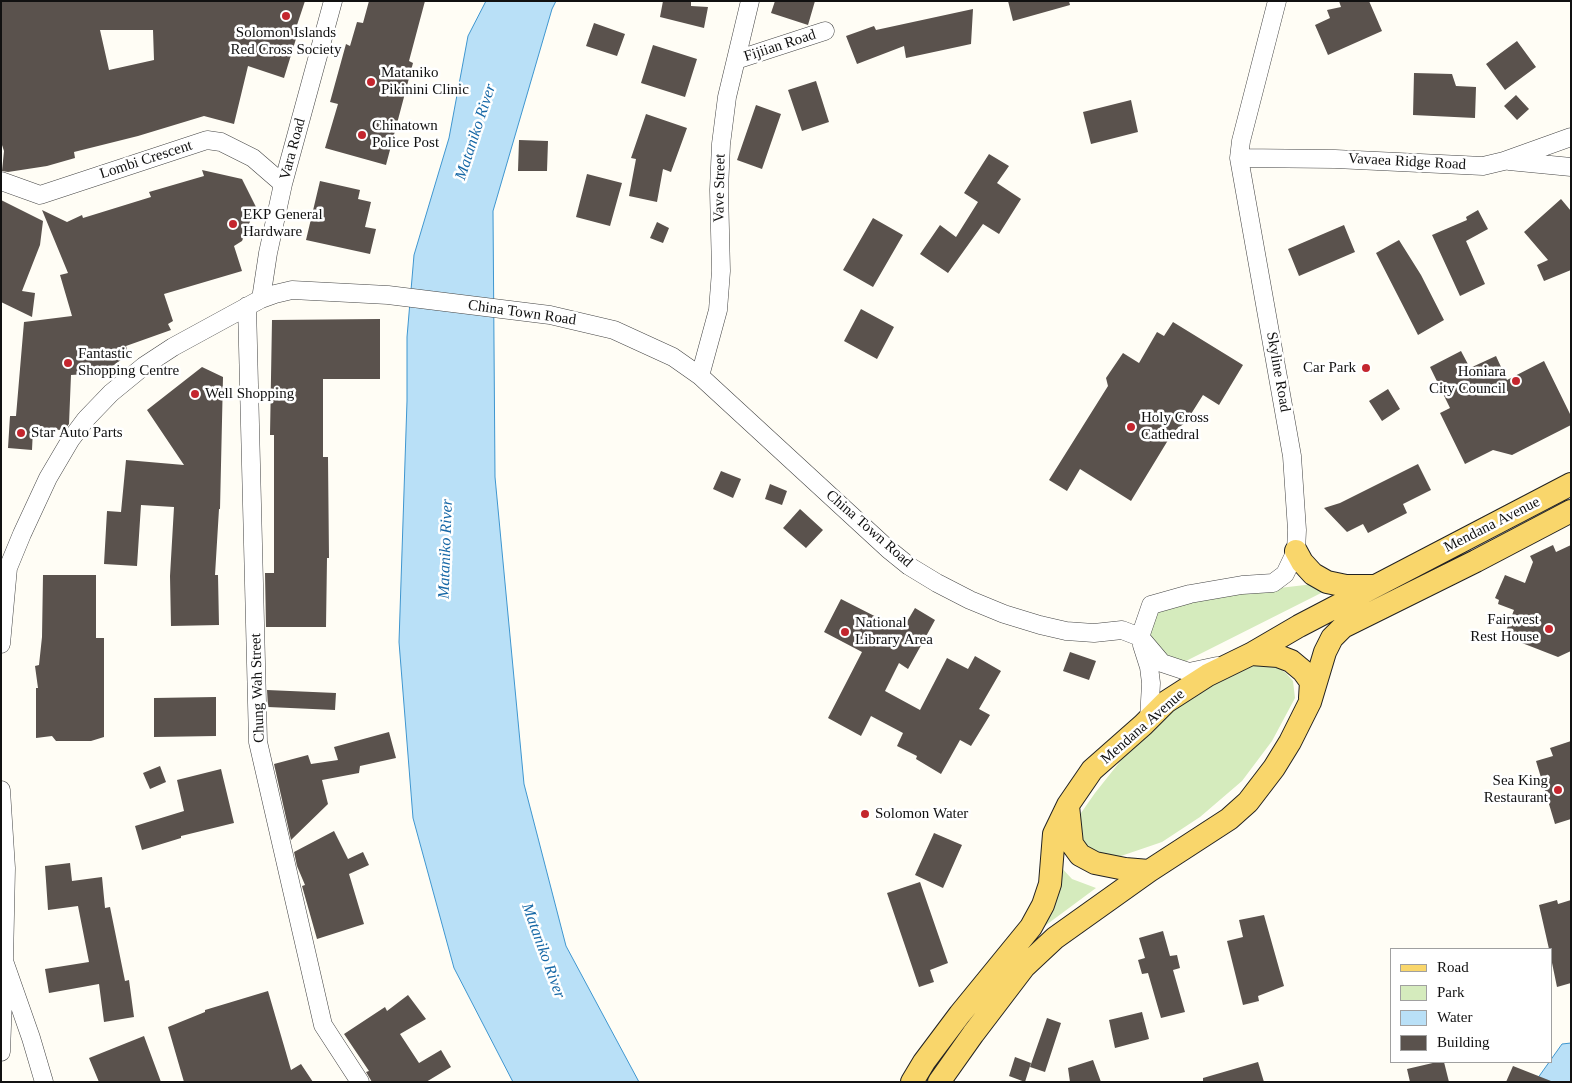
<!DOCTYPE html>
<style>
body{margin:0}
#map{position:relative;width:1572px;height:1083px;overflow:hidden;background:#fffdf5;font-family:Georgia,serif}
canvas{display:block}
.frame{position:absolute;inset:0;border:2px solid #111;pointer-events:none}
.legend{position:absolute;left:1390px;top:948px;width:162px;height:115px;box-sizing:border-box;background:#fff;border:1px solid #a0a0a0;margin:0;padding:6px 9px;list-style:none;font-size:15px;color:#111}
.legend li{display:flex;align-items:center;gap:10px;height:25px}
.legend b{width:25px;border:1px solid #a0a0a0}
</style>
<div id="map">
<canvas width="1572" height="1083"></canvas>
<div class="frame"></div>
<ul class="legend">
<li><b style="height:6px;background:#f9d66b"></b>Road</li>
<li><b style="height:14px;background:#d5ebbd"></b>Park</li>
<li><b style="height:14px;background:#b9e0f7"></b>Water</li>
<li><b style="height:14px;background:#5a524d"></b>Building</li>
</ul>
</div>
<script>
const g = document.querySelector('canvas').getContext('2d');
g.lineJoin = 'round';
function paint(path, color) {
  g.fillStyle = color;
  g.fill(path, 'evenodd');
}
function poly(rows) {
  const path = new Path2D();
  for (const r of rows) {
    path.moveTo(r[0], r[1]);
    for (let i = 2; i < r.length; i += 2) path.lineTo(r[i], r[i + 1]);
  }
  return path;
}
function strokePath(path, color, width, dash) {
  g.strokeStyle = color;
  g.lineWidth = width;
  g.lineCap = dash ? 'butt' : 'round';
  g.setLineDash(dash || []);
  g.stroke(path);
}
function label(font, color, halo, rows, align = 'center') {
  g.font = font + ' Georgia,serif';
  g.lineWidth = 5;
  g.setLineDash([]);
  g.textBaseline = 'middle';
  g.strokeStyle = halo;
  g.fillStyle = color;
  for (const [text, x, y, turn = 0] of rows) {
    g.save();
    g.translate(x, y);
    g.rotate((+turn || 0) * Math.PI / 180);
    g.textAlign = isNaN(turn) ? turn : align;
    if (halo) g.strokeText(text, 0, 0);
    g.fillText(text, 0, 0);
    g.restore();
  }
}
paint(poly([
 [1322,583,1335,586,1186,661,1176,663,1155,648,1149,629,1153,619,1162,609,1169,606,1254,591],
 [1255,663,1272,664,1286,673,1293,681,1295,698,1272,741,1242,781,1200,817,1162,842,1121,856,1101,858,1088,851,1078,829,1081,813,1095,793,1126,754,1170,713,1208,687],
 [1057,863,1072,879,1096,888,1038,931]
]), '#d5ebbd');
const water = poly([
 [486,1,556,1,552,9,493,211,495,477,524,784,566,946,639,1082,513,1082,454,968,413,818,399,642,407,401,407,337,414,255,449,138,468,36,486,1],
 [1571,1043,1571,1082,1535,1082,1562,1044,1571,1043]
]);
paint(water, '#b9e0f7');
strokePath(water, '#3f96cf', 1);
paint(poly([
 [1,1,305,1,296,28,299,29,284,78,248,66,234,124,204,116,138,136,74,152,75,158,47,166,8,172,2,171,4,151,1,142],
 [100,30,153,30,154,60,109,70],
 [369,1,425,1,409,61,413,63,386,165,325,148,338,104,330,102,346,44,350,46,357,22,363,23],
 [663,1,691,1,691,6,708,7,704,28,660,17],
 [775,1,815,1,808,25,771,13],
 [1008,1,1069,1,1070,5,1013,21],
 [1339,1,1369,1,1382,31,1328,55,1315,25,1330,18,1327,10,1341,7],
 [973,9,971,44,906,58,904,46,857,64,846,36,874,26,876,30],
 [594,23,625,34,617,56,586,46],
 [1517,41,1536,67,1505,90,1486,64],
 [653,45,697,59,685,97,641,83],
 [1414,73,1452,74,1456,86,1476,87,1475,118,1413,115],
 [816,81,829,122,802,131,788,90],
 [1516,95,1529,109,1517,120,1504,106],
 [1131,100,1138,132,1091,144,1083,112],
 [756,105,781,114,762,169,737,160],
 [646,114,687,128,671,172,663,169,657,202,629,196,636,159,631,158],
 [519,140,548,141,547,171,518,171],
 [989,154,1009,166,997,183,1021,199,999,234,983,224,948,273,920,254,940,225,956,237,978,202,964,193],
 [202,170,242,179,256,207,242,241,234,246,242,271,164,294,173,321,168,324,171,330,126,346,129,354,103,373,71,375,69,424,64,430,33,429,32,450,8,448,10,416,16,416,24,322,72,316,60,275,68,273,42,210,67,222,82,215,83,218,151,197,149,192,204,176],
 [587,174,622,183,610,226,576,217],
 [320,181,360,190,358,199,371,202,365,227,376,229,370,254,306,240],
 [1561,199,1571,211,1571,270,1544,281,1537,265,1548,260,1524,232],
 [1,200,43,221,40,245,22,291,35,293,32,317,1,302],
 [1478,210,1488,229,1466,241,1485,284,1460,296,1432,235,1467,220,1466,217],
 [873,218,903,235,873,287,843,270],
 [657,222,669,228,663,243,650,238],
 [1344,225,1355,252,1299,276,1288,249],
 [1399,240,1421,275,1444,320,1418,335,1376,253],
 [861,309,894,327,877,359,844,341],
 [380,319,380,379,323,379,323,457,328,457,329,558,327,558,326,627,266,627,265,573,274,573,274,435,270,435,272,320],
 [1173,322,1243,365,1219,405,1203,395,1186,422,1173,432,1131,501,1080,469,1067,491,1049,480,1108,386,1106,378,1123,353,1139,363,1157,332,1164,336],
 [1461,351,1470,368,1496,356,1507,380,1544,361,1571,416,1571,425,1512,455,1493,450,1465,464,1440,413,1450,408,1430,367],
 [202,367,223,377,220,509,219,509,215,575,218,575,219,625,171,626,170,576,174,507,141,505,137,566,104,564,107,511,121,512,126,460,184,465,147,410],
 [1388,389,1400,409,1382,421,1369,401],
 [1418,464,1431,490,1403,504,1407,513,1368,533,1363,524,1347,532,1324,508,1340,503],
 [721,471,741,479,733,498,713,489],
 [770,484,787,491,782,505,765,499],
 [800,509,823,530,806,548,783,528],
 [1553,545,1556,552,1571,545,1571,651,1558,657,1504,636,1514,610,1498,604,1499,600,1495,598,1505,575,1525,583,1533,562,1530,556],
 [43,575,96,575,96,638,104,638,104,737,91,741,56,741,52,736,36,738,36,688,38,688,35,666,39,665,42,637],
 [841,599,902,630,915,608,935,620,908,669,899,663,885,691,920,710,947,658,968,669,975,656,1001,671,979,709,990,715,971,746,960,740,941,774,916,759,917,756,897,746,903,733,871,716,861,736,828,718,862,652,824,632],
 [1070,652,1096,661,1089,680,1063,671],
 [267,690,336,693,335,710,268,707],
 [216,697,216,736,154,737,154,698],
 [389,732,396,758,360,766,359,773,322,780,328,804,291,840,274,764,308,755,311,764,338,760,334,747],
 [1571,741,1571,819,1555,824,1536,761,1553,756,1550,748],
 [160,766,166,782,150,789,143,773],
 [221,769,234,823,181,836,181,838,142,850,135,826,184,811,177,780],
 [334,831,348,859,363,852,369,865,349,874,364,924,317,939,302,886,305,885,297,866,294,852],
 [934,833,962,845,943,888,915,875],
 [70,863,72,881,102,877,105,908,110,907,125,981,129,980,134,1017,104,1022,99,984,49,993,45,969,89,962,78,906,48,910,45,866],
 [920,882,948,963,930,970,934,982,919,987,887,893],
 [1557,900,1558,904,1571,900,1571,983,1557,987,1551,958,1551,949,1549,949,1539,905],
 [1264,915,1284,986,1258,996,1259,1001,1243,1005,1227,941,1243,937,1239,920],
 [1163,931,1170,956,1177,955,1180,968,1173,970,1185,1012,1161,1018,1148,973,1142,974,1138,960,1145,958,1139,938],
 [268,991,291,1070,301,1064,313,1082,184,1082,168,1027,205,1012,205,1010],
 [408,995,426,1019,400,1034,419,1063,441,1050,451,1067,426,1082,372,1082,366,1072,369,1071,344,1034,385,1007,387,1011],
 [1142,1012,1149,1039,1115,1048,1109,1020],
 [1047,1018,1061,1023,1045,1072,1030,1067],
 [144,1036,161,1082,99,1082,89,1058],
 [1015,1057,1031,1063,1025,1082,1009,1076],
 [1093,1060,1101,1082,1070,1082,1068,1068],
 [1258,1062,1264,1082,1203,1082,1203,1078],
 [1437,1062,1444,1062,1449,1082,1410,1082,1407,1069],
 [1513,1066,1551,1081,1551,1082,1506,1082]
]), '#5a524d');
const minor = poly([
 [736,60,825,31],
 [1239,158,1335,159,1483,166,1504,161,1571,137],
 [1509,161,1571,167],
 [1,181,40,195,207,140,221,142,253,158,283,184],
 [261,299,268,253,283,184,333,1],
 [247,306,258,742,323,1025,360,1082],
 [700,376,718,310,721,271,719,190,721,144,727,97,750,1],
 [1140,637,1151,605,1190,594,1242,585,1273,583,1285,574,1296,551,1297,530,1292,456,1239,158,1241,141,1277,1],
 [1,644,8,568,22,534,48,478,71,439,86,419,111,393,144,366,173,347,261,299,275,294,292,290,388,295,550,315,614,330,673,357,700,376,888,549,909,566,937,583,970,600,1004,614,1040,625,1066,631,1094,633,1122,630,1140,637,1162,663,1189,672,1217,666],
 [1142,645,1149,667,1151,683,1149,720],
 [1,790,6,868,4,961,31,1038,44,1082],
 [1,1052,4,972]
]);
const major = poly([
 [1296,551,1302,562,1313,574,1327,582,1346,586,1373,586],
 [1251,654,1278,656,1291,661,1303,671,1311,682,1310,698],
 [1068,806,1072,844,1080,855,1095,863,1125,869,1149,871],
 [912,1082,924,1062,960,1014,1031,927,1043,905,1050,884,1054,834,1068,805,1092,770,1143,725,1166,702,1208,675,1251,654,1299,626,1571,484],
 [939,1082,973,1034,1024,967,1055,938,1149,871,1229,819,1248,802,1274,768,1290,742,1310,702,1325,652,1332,638,1343,627,1476,561,1571,511]
]);
strokePath(minor, '#444', 19);
strokePath(major, '#222', 24);
strokePath(minor, '#fff', 18);
strokePath(major, '#f9d66b', 22);
for (const [x, y, r, color] of [
 [286,16,5,"#c4262e"],
 [371,82,5,"#c4262e"],
 [362,135,5,"#c4262e"],
 [233,224,5,"#c4262e"],
 [68,363,5,"#c4262e"],
 [1366,368,5,"#c4262e"],
 [1516,381,5,"#c4262e"],
 [195,394,5,"#c4262e"],
 [1131,427,5,"#c4262e"],
 [21,433,5,"#c4262e"],
 [1549,629,5,"#c4262e"],
 [845,632,5,"#c4262e"],
 [1558,790,5,"#c4262e"],
 [865,814,5,"#c4262e"]
]) {
  const dot = new Path2D();
  dot.arc(x, y, r, 0, 2 * Math.PI);
  g.fillStyle = color;
  g.fill(dot);
  strokePath(dot, '#fff', 2);
}
label('15px', '#111', '#fff', [
 ["Solomon Islands",286,33,"center"],
 ["Red Cross Society",286,50,"center"],
 ["Mataniko",381,73],
 ["Pikinini Clinic",381,90],
 ["Chinatown",372,126],
 ["Police Post",372,143],
 ["EKP General",243,215],
 ["Hardware",243,232],
 ["Fantastic",78,354],
 ["Shopping Centre",78,371],
 ["Car Park",1356,368,"right"],
 ["Honiara",1506,372,"right"],
 ["City Council",1506,389,"right"],
 ["Well Shopping",205,394],
 ["Holy Cross",1141,418],
 ["Cathedral",1141,435],
 ["Star Auto Parts",31,433],
 ["Fairwest",1539,620,"right"],
 ["Rest House",1539,637,"right"],
 ["National",855,623],
 ["Library Area",855,640],
 ["Sea King",1548,781,"right"],
 ["Restaurant",1548,798,"right"],
 ["Solomon Water",875,814]
], 'left');
label('15px', '#111', '#fff', [
 ["Fijiian Road",780,46,-18],
 ["Vara Road",293,149,-75],
 ["Lombi Crescent",146,160,-18],
 ["Vavaea Ridge Road",1407,162,3],
 ["Vave Street",720,188,-89],
 ["China Town Road",522,313,8],
 ["Skyline Road",1278,372,80],
 ["Mendana Avenue",1492,525,-27],
 ["China Town Road",869,529,41],
 ["Chung Wah Street",258,688,-92],
 ["Mendana Avenue",1143,727,-41]
]);
label('italic 16px', '#1768a6', '#fff', [
 ["Mataniko River",476,132,-72],
 ["Mataniko River",446,549,-88],
 ["Mataniko River",543,951,70]
]);
</script>
